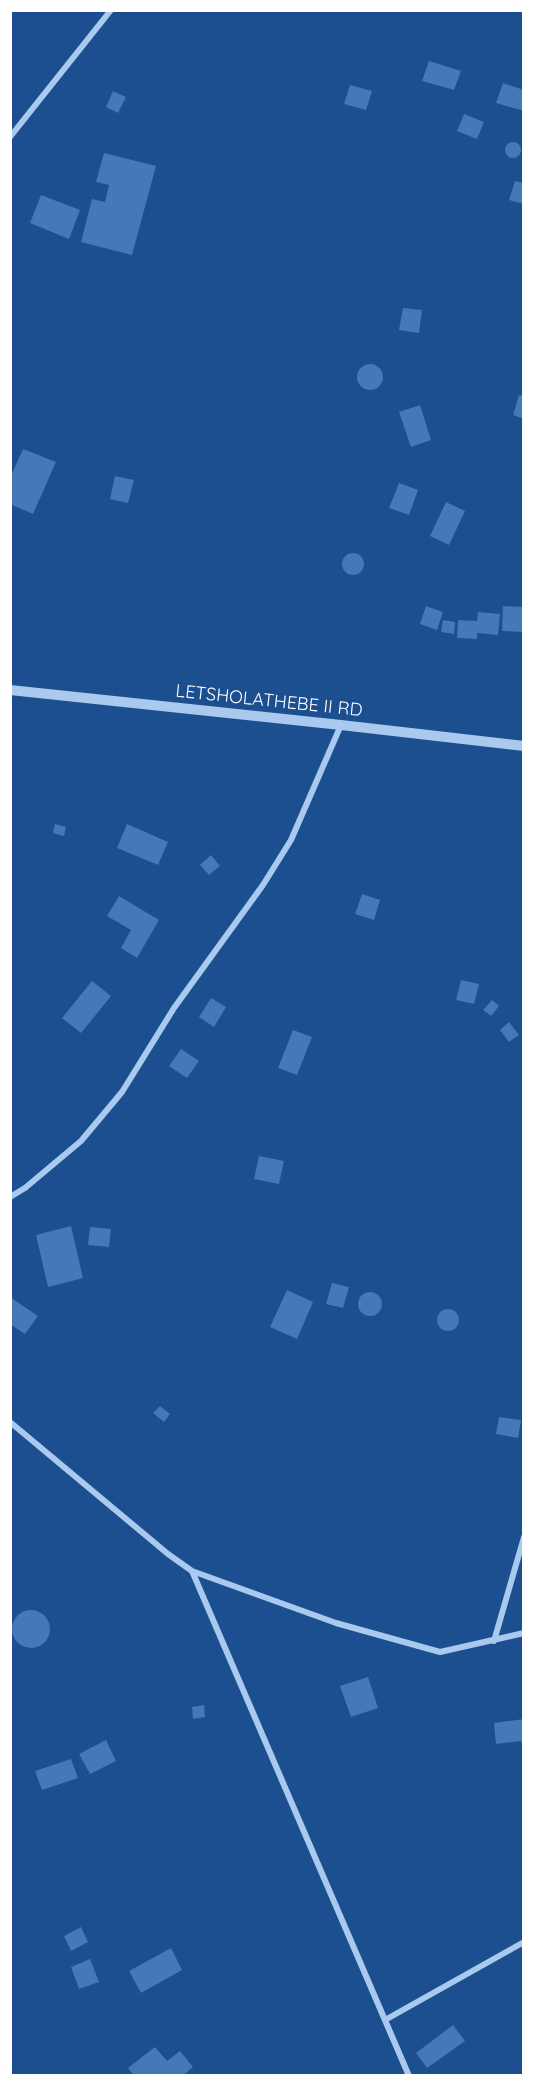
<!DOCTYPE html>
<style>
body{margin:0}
#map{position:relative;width:534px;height:2086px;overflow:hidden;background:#1b4f8f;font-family:Quicksand,sans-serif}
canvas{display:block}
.frame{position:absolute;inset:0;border:12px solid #fff;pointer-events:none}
</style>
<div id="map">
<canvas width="534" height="2086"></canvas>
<div class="frame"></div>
</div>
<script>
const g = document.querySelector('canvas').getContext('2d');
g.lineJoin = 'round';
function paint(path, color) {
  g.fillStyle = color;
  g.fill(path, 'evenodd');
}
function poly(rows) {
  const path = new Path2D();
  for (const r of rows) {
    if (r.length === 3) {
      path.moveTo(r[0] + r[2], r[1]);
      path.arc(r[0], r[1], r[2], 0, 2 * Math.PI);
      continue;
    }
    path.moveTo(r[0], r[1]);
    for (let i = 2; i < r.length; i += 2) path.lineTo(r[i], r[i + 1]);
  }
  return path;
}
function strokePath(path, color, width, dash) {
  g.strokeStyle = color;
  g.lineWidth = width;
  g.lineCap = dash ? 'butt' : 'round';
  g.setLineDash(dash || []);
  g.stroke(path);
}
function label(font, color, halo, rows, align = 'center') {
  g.font = font + ' Quicksand,sans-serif';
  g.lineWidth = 4.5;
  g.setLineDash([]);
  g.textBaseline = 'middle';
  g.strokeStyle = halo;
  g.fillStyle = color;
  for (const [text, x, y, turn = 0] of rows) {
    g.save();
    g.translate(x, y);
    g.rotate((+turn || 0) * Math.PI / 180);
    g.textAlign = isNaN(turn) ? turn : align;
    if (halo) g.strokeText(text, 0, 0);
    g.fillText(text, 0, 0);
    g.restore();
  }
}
paint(poly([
 [429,61,461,71,454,90,422,81],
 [503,83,524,90,524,111,496,103],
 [350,85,372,91,366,110,344,104],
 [113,91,126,97,118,113,106,107],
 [464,114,484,122,477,139,457,131],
 [513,150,8],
 [104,153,156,166,132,255,81,242,92,199,105,202,109,185,96,182],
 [515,181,524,183,524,204,509,200],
 [41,195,80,210,69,239,30,223],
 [403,308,422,310,419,333,399,330],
 [370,377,13],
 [519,395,524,396,524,419,513,415],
 [420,405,431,440,411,447,399,412],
 [23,449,56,462,33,514,10,504,10,478],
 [115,476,134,480,128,503,110,499],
 [399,483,418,490,409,515,389,508],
 [446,502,465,511,449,545,430,536],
 [353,564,11],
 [426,606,443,612,437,630,420,624],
 [503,606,524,607,524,632,502,631],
 [478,612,500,614,498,635,477,633,477,639,457,638,458,620,477,621],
 [443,620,455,622,454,634,441,632],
 [55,824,66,827,64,836,53,833],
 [127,824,168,842,158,865,117,848],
 [211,855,220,866,209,875,200,865],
 [362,894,380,900,374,920,355,914],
 [119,896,159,920,137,958,121,948,131,930,107,916],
 [461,980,479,984,474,1004,456,1000],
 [92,981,111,996,81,1033,62,1018],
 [211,998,226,1007,214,1027,199,1017],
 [492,1000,499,1006,491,1016,483,1010],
 [509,1022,519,1035,509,1042,500,1030],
 [293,1030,312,1037,297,1075,278,1068],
 [181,1049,199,1061,187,1078,169,1066],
 [259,1156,284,1161,279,1184,254,1179],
 [71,1226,83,1278,48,1287,36,1235],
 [90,1227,111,1229,109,1247,88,1245],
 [332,1283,349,1287,343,1308,326,1304],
 [287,1290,313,1302,297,1339,270,1327],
 [370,1304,12],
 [10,1297,38,1316,25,1334,10,1324],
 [448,1320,11],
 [160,1406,170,1414,164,1422,153,1413],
 [499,1417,521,1420,518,1438,496,1434],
 [31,1629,19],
 [368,1677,378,1708,351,1717,340,1686],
 [204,1705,205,1717,193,1719,192,1707],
 [524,1719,524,1751,521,1741,496,1744,494,1723],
 [106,1740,116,1761,90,1774,79,1754],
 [71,1759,78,1778,42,1790,35,1771],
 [81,1927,88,1942,71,1951,64,1936],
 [171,1948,182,1970,141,1993,129,1971],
 [90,1959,99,1982,79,1989,71,1967],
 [453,2025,465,2041,427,2068,416,2053],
 [155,2047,167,2061,180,2051,193,2067,182,2076,134,2076,128,2068]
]), '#4478b7');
strokePath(poly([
 [10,137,111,10],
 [10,1197,25,1188,81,1141,122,1092,174,1008,263,885,291,840,341,725],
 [10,1422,168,1554,192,1571,336,1623,440,1652,524,1633],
 [192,1571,409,2076],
 [494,1641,524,1537],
 [385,2020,524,1942]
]), '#a9c9ee', 6);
strokePath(poly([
 [10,690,341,725,524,746]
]), '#a9c9ee', 10);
label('18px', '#fff', '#1b4f8f', [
 ["LETSHOLATHEBE II RD",269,701,6]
]);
</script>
